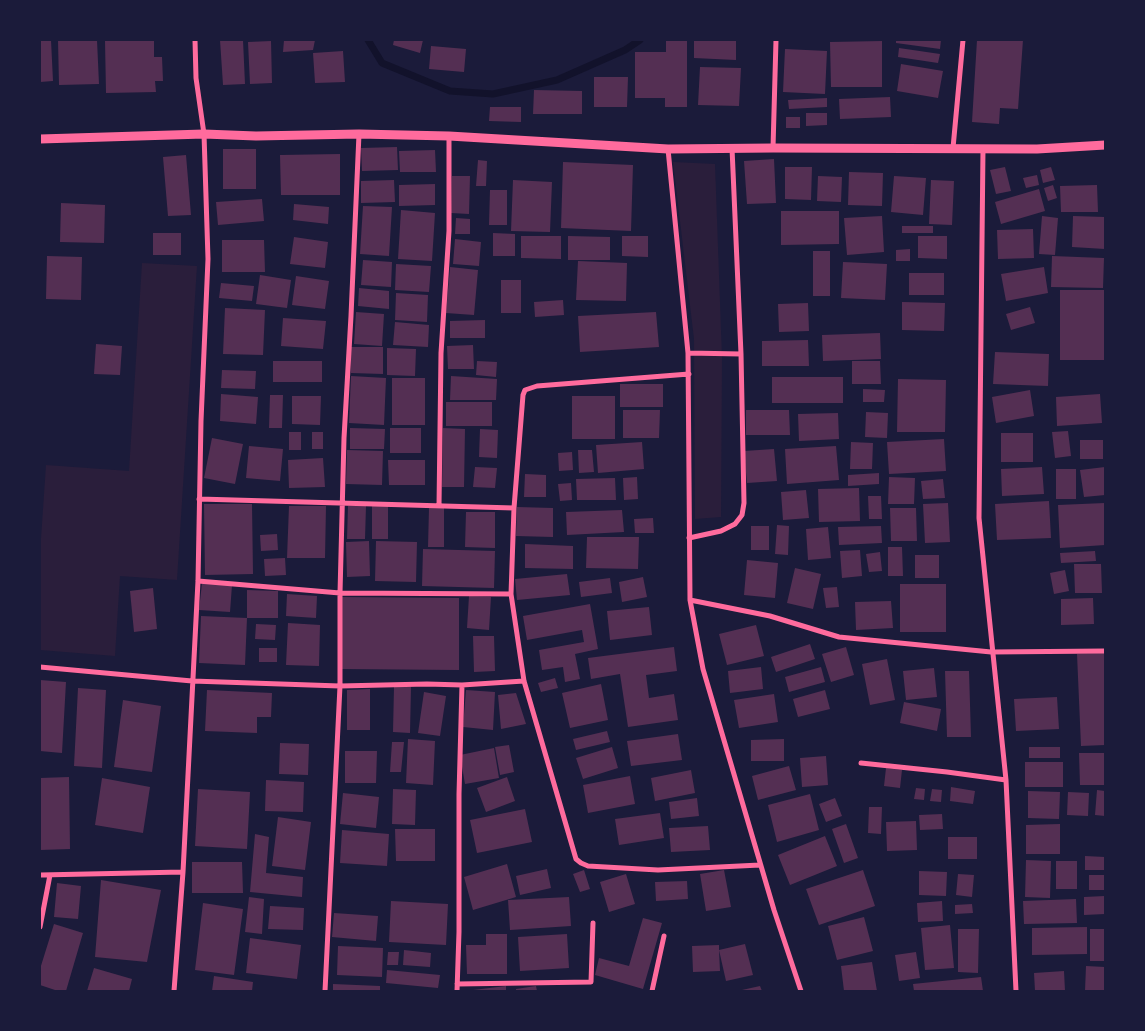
<!DOCTYPE html>
<style>
body{margin:0}
#map{position:relative;width:1145px;height:1031px;overflow:hidden;background:#1b1b3a;font-family:Arial,sans-serif}
canvas{display:block}
.frame{position:absolute;inset:0;border:41px solid #1b1b3a;pointer-events:none}
</style>
<div id="map">
<canvas width="1145" height="1031"></canvas>
<div class="frame"></div>
</div>
<script>
const g = document.querySelector('canvas').getContext('2d');
g.lineJoin = 'round';
function paint(path, color) {
  g.fillStyle = color;
  g.fill(path, 'evenodd');
}
function poly(rows) {
  const path = new Path2D();
  for (const r of rows) {
    path.moveTo(r[0], r[1]);
    for (let i = 2; i < r.length; i += 2) path.lineTo(r[i], r[i + 1]);
  }
  return path;
}
function strokePath(path, color, width, dash) {
  g.strokeStyle = color;
  g.lineWidth = width;
  g.lineCap = dash ? 'butt' : 'round';
  g.setLineDash(dash || []);
  g.stroke(path);
}
paint(poly([
 [673,162,715,164,722,358,721,517,695,519,694,339],
 [142,263,197,266,177,580,120,576,115,656,40,650,40,553,46,465,129,471]
]), '#2a1e3b');
strokePath(poly([
 [368,40,382,63,450,91,493,94,557,80,625,50,640,40]
]), '#12122b', 7);
paint(poly([
 [40,40,51,40,53,81,40,82],
 [58,40,97,40,99,84,59,85],
 [135,40,154,40,154,57,162,57,163,81,155,81,156,92,106,93,105,41],
 [220,40,243,40,245,84,223,85],
 [284,40,315,40,313,50,283,52],
 [394,40,423,40,420,53,393,45],
 [666,40,687,40,687,107,665,107,665,98,635,98,635,52,666,52],
 [694,40,736,40,736,60,694,58],
 [896,40,941,40,940,49,896,43],
 [977,40,1023,40,1018,109,1000,108,999,124,972,122],
 [271,41,272,83,250,84,248,42],
 [882,41,882,87,831,87,830,42],
 [431,46,466,49,464,72,429,69],
 [899,48,940,54,938,63,898,57],
 [785,49,827,51,825,94,783,92],
 [343,51,345,82,315,83,313,53],
 [901,64,943,71,938,98,897,91],
 [700,67,741,68,739,106,698,105],
 [594,77,628,77,627,107,594,107],
 [534,90,582,91,582,114,533,114],
 [890,97,891,117,840,119,839,99],
 [827,98,827,107,789,109,788,100],
 [490,107,521,107,521,122,489,121],
 [806,113,827,113,827,125,806,126],
 [786,117,800,117,800,128,786,128],
 [397,147,398,170,362,171,361,148],
 [223,149,256,149,256,189,223,189],
 [435,150,436,172,400,172,399,151],
 [340,154,340,195,281,195,280,155],
 [186,155,191,215,168,216,163,157],
 [774,159,776,203,747,204,744,161],
 [478,160,487,161,486,186,476,186],
 [563,162,633,165,631,231,561,228],
 [785,167,812,167,811,200,785,199],
 [1005,167,1011,191,996,194,990,170],
 [1051,167,1055,180,1043,183,1040,170],
 [849,172,883,173,882,206,848,205],
 [1037,175,1039,185,1026,188,1023,178],
 [452,176,470,176,469,214,451,213],
 [818,176,842,177,841,202,817,201],
 [894,176,926,178,923,215,891,212],
 [394,180,395,202,361,203,361,181],
 [513,180,552,182,550,232,511,231],
 [931,180,954,181,952,225,929,224],
 [435,184,435,205,399,206,399,185],
 [1053,185,1057,198,1048,201,1044,188],
 [1097,185,1098,212,1061,212,1060,186],
 [1039,189,1045,211,1001,224,995,202],
 [490,190,507,190,507,225,489,225],
 [262,199,264,221,218,225,216,202],
 [61,203,105,205,104,243,60,242],
 [294,204,329,207,328,224,293,220],
 [363,206,392,207,389,256,360,254],
 [401,210,435,213,432,261,398,259],
 [781,211,839,211,839,244,781,245],
 [882,216,884,252,847,255,844,218],
 [1042,216,1058,218,1055,255,1039,254],
 [1073,216,1105,217,1105,249,1072,247],
 [456,218,470,219,470,234,455,234],
 [902,226,933,226,933,233,902,233],
 [1033,229,1034,258,998,259,997,230],
 [153,233,181,233,181,255,153,255],
 [493,233,515,234,515,256,493,256],
 [521,236,561,236,561,259,521,258],
 [568,236,610,237,610,260,568,260],
 [622,236,648,236,648,257,622,256],
 [918,236,947,236,947,259,918,258],
 [294,237,328,242,325,268,290,264],
 [455,239,481,242,479,266,453,264],
 [222,240,264,240,265,272,222,272],
 [910,249,910,261,896,261,896,250],
 [813,251,830,251,830,296,813,296],
 [47,256,82,257,81,300,46,299],
 [1052,256,1104,258,1103,288,1051,287],
 [363,260,392,262,391,287,361,285],
 [578,261,627,263,626,301,576,300],
 [843,262,887,264,885,300,841,298],
 [396,264,431,266,429,292,395,290],
 [450,267,478,270,474,315,446,313],
 [1044,267,1048,293,1006,301,1001,274],
 [909,273,944,273,944,295,909,295],
 [260,275,291,280,287,308,256,304],
 [296,276,329,281,325,309,292,305],
 [501,280,521,280,521,313,501,313],
 [221,283,254,286,252,301,219,298],
 [359,288,389,291,389,309,358,306],
 [1060,290,1105,290,1105,360,1060,360],
 [396,293,428,295,427,322,395,320],
 [563,300,564,315,535,317,534,302],
 [902,302,945,303,944,331,902,330],
 [808,303,809,331,779,332,778,304],
 [1030,307,1035,323,1011,330,1006,314],
 [225,308,265,310,263,355,223,354],
 [356,312,384,314,382,346,354,344],
 [656,312,659,347,580,352,578,316],
 [283,318,326,321,323,349,281,346],
 [485,320,485,338,450,338,450,321],
 [395,322,429,325,428,347,393,345],
 [880,333,881,359,823,361,822,335],
 [808,340,809,366,762,366,762,341],
 [96,344,122,346,120,375,94,374],
 [473,345,474,369,448,369,447,346],
 [351,347,383,347,383,374,351,373],
 [387,348,416,349,415,376,387,375],
 [995,352,1049,354,1048,386,993,384],
 [273,361,322,361,322,382,273,382],
 [477,361,497,362,496,377,476,375],
 [852,361,880,361,881,384,852,384],
 [222,370,256,371,255,389,221,388],
 [351,376,386,378,384,425,349,423],
 [451,376,497,379,496,400,450,400],
 [772,377,843,377,843,403,772,403],
 [392,378,425,378,425,425,392,425],
 [898,379,946,380,945,432,897,432],
 [620,384,663,384,663,407,620,407],
 [863,389,885,390,884,402,863,402],
 [1030,390,1034,416,996,423,992,397],
 [221,394,258,397,256,424,220,421],
 [1100,394,1102,423,1057,426,1056,397],
 [270,395,283,395,282,428,269,428],
 [292,396,321,396,320,425,292,424],
 [572,396,615,396,615,439,572,439],
 [446,402,492,402,492,426,446,426],
 [623,410,660,410,659,438,623,438],
 [746,410,789,410,790,435,746,435],
 [866,412,888,413,887,438,865,437],
 [838,413,839,439,799,441,798,414],
 [350,428,385,429,384,449,350,449],
 [390,428,421,428,421,453,390,453],
 [443,428,465,429,464,487,442,487],
 [480,429,498,430,497,458,479,457],
 [1068,431,1071,456,1055,458,1052,432],
 [289,432,301,432,301,450,289,450],
 [312,432,323,432,323,449,312,449],
 [1001,433,1033,433,1033,462,1001,462],
 [212,438,243,444,235,484,204,478],
 [944,439,946,471,889,474,887,442],
 [1080,440,1103,440,1103,459,1080,459],
 [642,442,644,469,598,473,596,445],
 [851,442,873,443,872,469,850,469],
 [249,446,283,449,280,481,246,478],
 [836,446,839,480,787,484,785,449],
 [774,449,777,481,747,483,744,451],
 [347,450,383,451,382,485,346,484],
 [578,450,592,450,594,472,579,473],
 [572,452,573,470,559,471,558,453],
 [323,458,325,487,289,488,288,460],
 [388,460,425,460,425,485,389,485],
 [475,467,497,468,495,488,473,487],
 [1042,467,1044,494,1002,496,1001,469],
 [1105,467,1105,495,1084,497,1080,470],
 [1056,469,1076,469,1076,499,1056,499],
 [879,473,879,484,848,486,848,475],
 [525,474,546,475,546,497,524,497],
 [637,477,638,499,624,500,623,478],
 [889,477,915,478,914,504,888,504],
 [615,478,616,500,577,500,576,479],
 [943,479,945,498,923,499,921,481],
 [571,483,572,500,560,501,558,484],
 [859,488,860,521,819,522,818,489],
 [806,490,809,518,783,520,781,492],
 [868,496,881,496,882,519,869,519],
 [1049,501,1051,538,997,540,995,504],
 [948,503,950,542,925,543,923,504],
 [1105,503,1105,545,1060,548,1058,505],
 [204,504,252,504,253,574,205,575],
 [372,504,388,504,388,539,372,539],
 [289,506,326,506,325,558,287,558],
 [348,506,366,506,365,539,347,539],
 [517,507,553,508,553,537,516,536],
 [429,508,444,508,444,547,428,547],
 [890,508,916,508,917,541,891,541],
 [622,510,624,532,567,535,566,512],
 [466,512,495,512,495,548,465,547],
 [653,518,654,533,635,533,634,519],
 [777,525,789,526,788,555,775,554],
 [751,526,769,526,769,550,751,550],
 [881,526,882,543,839,545,838,527],
 [828,527,831,558,808,560,806,529],
 [277,534,278,550,261,551,260,535],
 [587,537,639,537,638,569,586,568],
 [369,541,370,576,347,577,346,542],
 [376,541,417,542,416,582,375,581],
 [525,544,573,546,573,569,525,568],
 [888,547,902,547,903,576,888,576],
 [423,549,495,551,494,588,422,586],
 [860,550,862,576,842,578,840,551],
 [1095,551,1096,561,1061,563,1060,553],
 [880,552,882,571,869,572,866,554],
 [915,555,939,555,939,578,915,578],
 [285,558,286,575,265,576,264,559],
 [747,560,778,563,775,598,744,595],
 [1074,564,1101,564,1102,593,1075,593],
 [795,568,821,574,813,609,787,603],
 [1065,570,1069,591,1054,594,1050,573],
 [567,574,570,595,517,600,515,579],
 [643,577,647,597,622,602,619,582],
 [610,578,612,593,581,597,579,582],
 [202,583,232,585,230,612,199,610],
 [900,584,946,584,946,632,900,632],
 [837,587,839,607,826,608,823,588],
 [153,588,157,629,134,632,130,591],
 [247,590,278,591,278,618,247,618,245,665,199,663,201,616,247,618],
 [287,594,317,596,316,618,286,616],
 [469,596,491,597,489,630,467,628],
 [341,597,459,598,459,670,341,669],
 [1093,598,1094,624,1061,625,1061,599],
 [891,601,893,628,856,630,855,602],
 [590,604,598,649,575,654,580,679,565,682,563,667,542,670,539,650,584,642,582,630,527,640,523,616],
 [649,607,652,635,610,640,607,611],
 [288,623,320,625,319,666,286,665],
 [256,624,276,625,275,640,255,639],
 [756,625,764,656,727,665,719,634],
 [473,636,494,636,495,671,474,672],
 [810,644,815,659,776,672,771,657],
 [674,647,677,671,646,675,649,698,674,694,678,720,628,727,620,674,591,679,588,658],
 [846,647,854,675,831,682,822,654],
 [259,648,277,648,277,662,259,662],
 [1105,653,1105,745,1081,746,1077,654],
 [887,659,895,700,870,705,862,664],
 [761,667,763,689,730,693,728,671],
 [821,667,825,682,789,692,785,677],
 [934,668,937,697,906,700,903,671],
 [945,671,969,671,971,737,947,737],
 [555,678,558,688,541,692,538,683],
 [40,680,66,682,62,753,40,751],
 [601,684,608,720,570,728,562,693],
 [394,687,411,687,410,733,393,732],
 [78,688,106,690,102,768,74,766],
 [370,689,370,730,347,730,347,690],
 [207,690,272,693,271,717,257,717,257,733,205,731],
 [466,690,495,692,493,730,463,727],
 [825,690,830,709,798,717,793,699],
 [424,692,446,696,440,736,418,733],
 [516,693,526,724,501,729,498,695],
 [774,694,778,722,739,728,734,700],
 [1057,697,1059,729,1016,731,1014,699],
 [123,700,161,706,152,772,114,767],
 [904,702,941,709,937,731,900,723],
 [607,731,610,742,576,750,573,739],
 [678,734,682,760,631,766,627,741],
 [408,739,435,741,433,785,406,783],
 [784,739,784,761,751,761,751,740],
 [392,742,404,742,401,772,390,772],
 [280,743,309,744,308,775,279,774],
 [509,745,514,772,500,775,495,747],
 [612,747,618,768,583,779,576,758],
 [1029,747,1060,747,1060,758,1029,758],
 [494,748,499,778,465,784,460,755],
 [345,751,377,751,376,783,345,783],
 [1079,753,1105,753,1105,785,1080,785],
 [826,756,828,785,802,787,800,758],
 [1025,762,1063,762,1063,787,1025,787],
 [789,766,796,790,758,800,752,776],
 [886,768,902,770,900,788,884,786],
 [691,770,695,793,655,801,651,778],
 [630,776,635,804,588,813,583,785],
 [69,777,70,849,40,850,40,778],
 [507,777,515,801,486,812,477,788],
 [102,778,150,787,143,833,95,825],
 [266,780,304,782,303,812,265,811],
 [951,787,975,791,973,804,950,801],
 [916,788,925,789,924,800,914,799],
 [198,789,250,792,247,849,195,846],
 [393,789,416,790,415,825,392,824],
 [932,789,942,790,941,802,930,801],
 [1097,790,1105,791,1105,816,1095,815],
 [1028,791,1060,792,1059,819,1028,818],
 [1068,792,1089,793,1088,816,1067,815],
 [343,793,379,797,376,828,340,824],
 [810,794,819,830,777,842,768,805],
 [697,798,699,816,671,819,669,802],
 [835,798,842,816,826,822,819,804],
 [869,807,882,807,881,834,868,833],
 [525,809,532,842,477,853,470,820],
 [660,813,664,838,619,845,615,819],
 [942,814,943,829,920,830,919,815],
 [278,817,311,822,305,870,272,866],
 [916,821,917,850,887,851,886,822],
 [846,824,858,858,844,863,832,829],
 [1060,824,1060,854,1026,854,1026,825],
 [708,826,710,850,671,852,669,828],
 [395,829,435,829,435,861,396,861],
 [342,830,389,834,387,866,340,863],
 [255,834,269,837,266,873,303,877,302,897,250,892],
 [825,836,837,866,790,885,778,855],
 [948,837,977,837,977,859,948,859],
 [1085,856,1105,857,1105,870,1085,870],
 [1026,860,1051,861,1050,898,1025,897],
 [1056,861,1077,861,1077,889,1056,889],
 [192,862,242,862,243,893,192,893],
 [507,864,516,897,473,910,464,877],
 [547,869,551,888,520,895,516,876],
 [584,870,590,889,580,892,573,874],
 [724,870,731,907,706,911,700,874],
 [863,870,875,906,819,925,806,889],
 [919,871,947,872,946,896,919,895],
 [626,874,635,904,609,912,600,882],
 [958,874,974,875,972,897,956,895],
 [1089,875,1105,875,1105,890,1089,890],
 [101,880,161,890,147,962,95,957],
 [687,881,688,899,656,901,655,882],
 [57,883,81,886,78,919,54,917],
 [1105,896,1105,914,1084,915,1084,897],
 [249,897,264,899,262,934,245,932],
 [569,897,571,926,510,930,508,900],
 [1076,899,1077,923,1024,924,1023,901],
 [391,901,448,904,446,945,389,942],
 [942,901,943,921,918,922,917,903],
 [203,903,243,909,234,975,195,970],
 [972,904,973,913,955,914,955,905],
 [270,906,304,908,303,930,268,929],
 [334,913,378,916,376,941,332,937],
 [864,917,873,951,837,960,828,926],
 [643,918,662,923,643,989,595,975,599,958,629,966],
 [54,924,83,933,66,991,58,991,40,985,40,969],
 [950,925,954,968,925,970,921,928],
 [1087,927,1087,954,1032,955,1032,928],
 [958,929,979,929,978,973,958,972],
 [1090,929,1105,929,1105,961,1090,961],
 [486,934,507,934,507,974,467,974,466,945,486,945],
 [567,934,569,968,520,971,518,937],
 [250,938,301,945,297,979,246,973],
 [745,944,753,975,726,981,719,950,720,971,693,972,692,946,719,945,719,950],
 [338,946,383,948,382,977,337,975],
 [404,950,431,953,430,967,403,965],
 [388,952,399,952,398,965,387,965],
 [916,952,920,978,899,981,895,955],
 [872,962,877,991,844,991,841,966],
 [1086,966,1105,967,1105,991,1085,991],
 [94,968,132,979,129,991,87,991],
 [387,970,440,975,438,988,386,983],
 [1064,971,1065,991,1035,991,1034,973],
 [214,976,253,982,252,991,212,991],
 [981,977,983,991,914,991,913,984],
 [333,984,380,986,380,991,333,991],
 [506,986,506,991,473,991,473,990],
 [536,986,537,991,516,991,516,989],
 [760,986,762,991,742,991,742,990]
]), '#542f53');
strokePath(poly([
 [773,148,776,40],
 [953,148,963,40],
 [668,149,688,353,690,600,703,669,774,910,801,991],
 [983,149,979,518,1006,780,1016,991],
 [688,353,741,354],
 [689,374,537,386,525,390,523,395,514,508,511,594,524,681,576,859,581,863,588,866,658,870,760,865],
 [199,499,514,508],
 [439,506,441,353,449,231,449,136],
 [689,538,721,531,735,524,742,515,744,503,741,354,732,148],
 [198,581,340,593,511,594],
 [690,600,770,616,839,637,991,652,1105,651],
 [40,667,192,681,340,686,427,684,462,685,524,681],
 [861,763,947,772,1006,780],
 [40,875,183,872],
 [40,927,50,875],
 [457,984,591,982,593,923],
 [174,991,183,872,198,581,201,421,208,259,204,134,196,78,195,40],
 [325,991,340,686,340,593,344,438,351,316,359,134],
 [457,991,459,932,459,794,462,685],
 [652,991,664,936]
]), '#ff6b9d', 5);
strokePath(poly([
 [40,139,204,134,256,136,359,134,449,136,668,149,773,148,1037,149,1105,145]
]), '#ff6b9d', 9);
</script>
